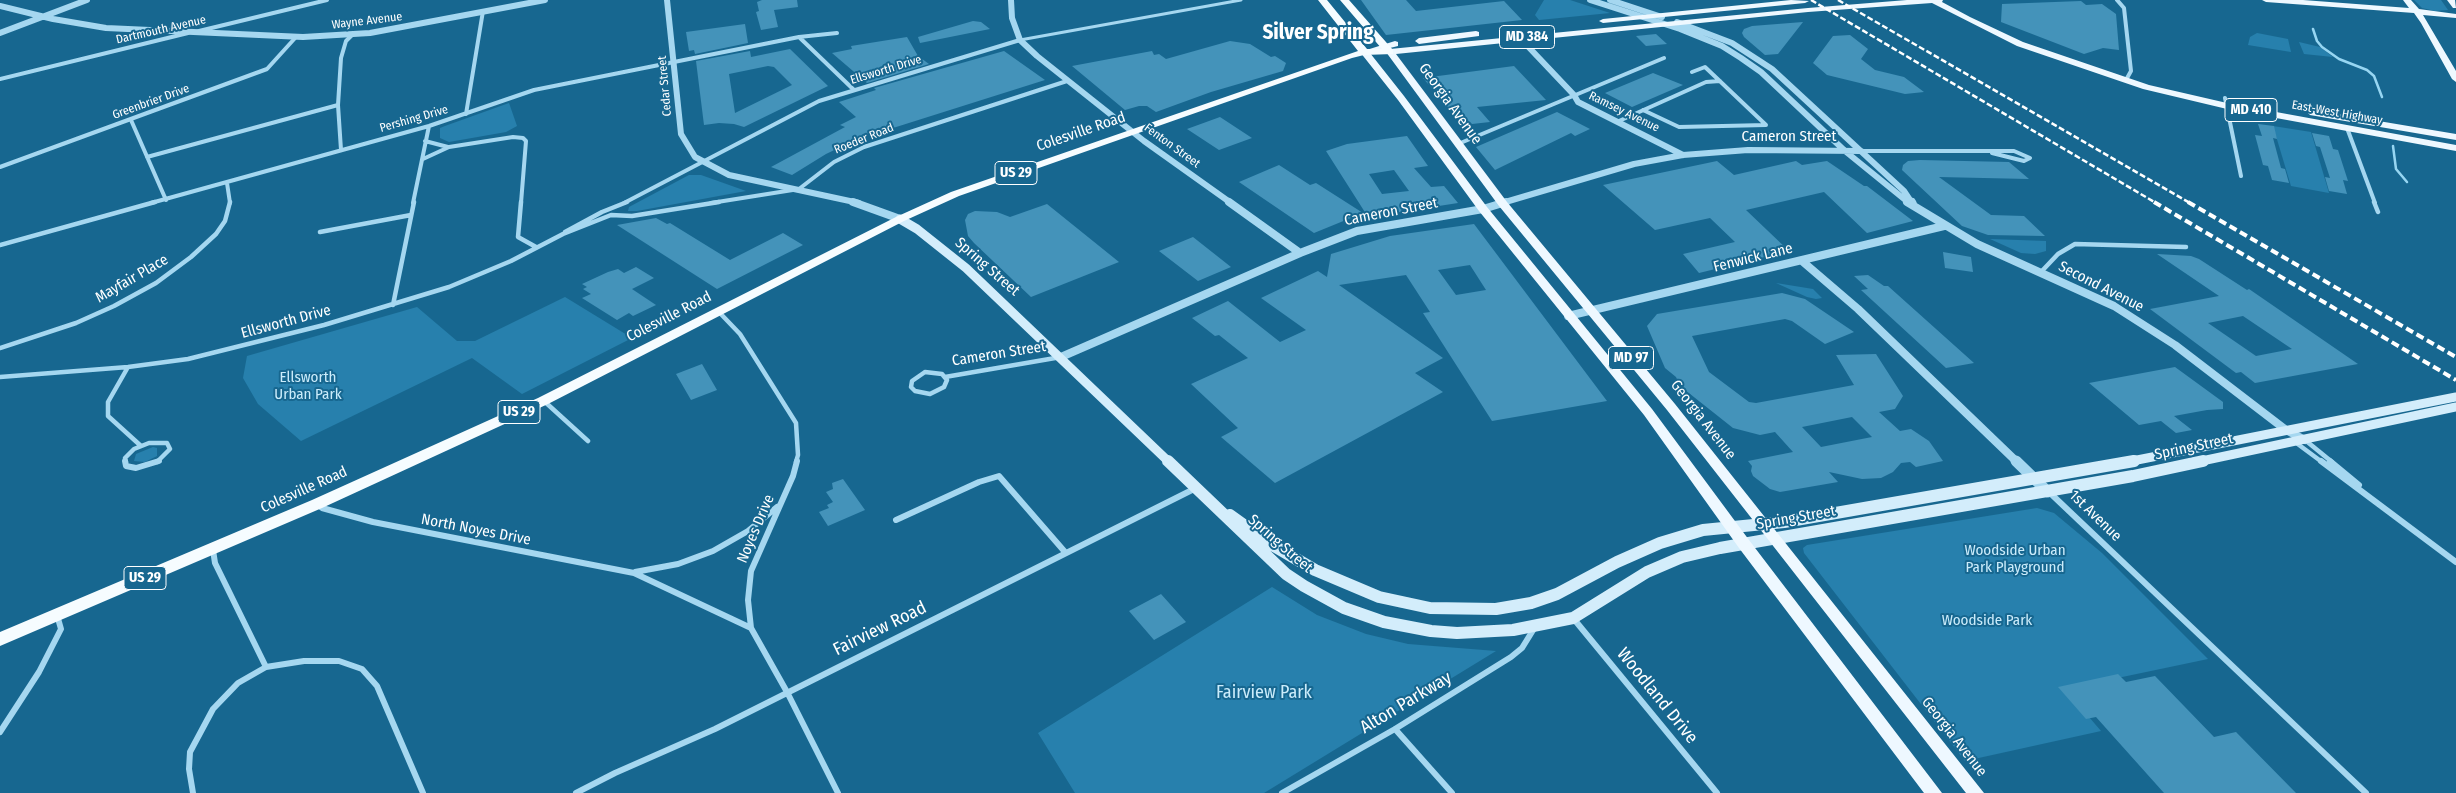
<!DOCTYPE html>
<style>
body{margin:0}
canvas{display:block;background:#176790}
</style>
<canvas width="2456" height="793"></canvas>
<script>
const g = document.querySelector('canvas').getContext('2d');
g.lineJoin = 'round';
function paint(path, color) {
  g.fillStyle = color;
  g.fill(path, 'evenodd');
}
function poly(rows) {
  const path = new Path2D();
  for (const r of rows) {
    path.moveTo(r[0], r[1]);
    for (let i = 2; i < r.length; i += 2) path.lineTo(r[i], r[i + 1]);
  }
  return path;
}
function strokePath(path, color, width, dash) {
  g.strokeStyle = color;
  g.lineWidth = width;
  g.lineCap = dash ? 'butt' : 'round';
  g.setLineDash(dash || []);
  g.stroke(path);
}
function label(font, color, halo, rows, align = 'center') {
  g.font = font + ' "Fira Sans Condensed",sans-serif';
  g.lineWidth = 4;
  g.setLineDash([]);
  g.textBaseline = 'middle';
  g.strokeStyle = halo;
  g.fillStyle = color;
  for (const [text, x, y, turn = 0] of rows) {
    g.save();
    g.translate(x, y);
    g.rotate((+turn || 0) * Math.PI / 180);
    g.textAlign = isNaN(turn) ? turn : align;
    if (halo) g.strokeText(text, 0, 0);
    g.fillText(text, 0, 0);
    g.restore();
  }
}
paint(poly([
 [1544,0,1570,0,1610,13,1539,20,1535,15],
 [2414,0,2441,0,2448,10,2435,11,2422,8],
 [2257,33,2288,39,2291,52,2248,45,2250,37],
 [2299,42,2320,47,2333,57,2304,54],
 [509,103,517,126,506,132,449,142,440,138,440,128,445,126],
 [2273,126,2311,132,2329,193,2291,186],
 [689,175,701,175,746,191,637,211,628,211,629,207],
 [1990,239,2046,241,2046,251,2035,254,2021,253],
 [1776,283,1813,289,1822,298,1816,299,1807,297],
 [565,297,632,338,522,394,472,358,301,441,258,404,243,378,247,356,417,307,457,341,475,341],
 [153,447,157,448,157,456,145,462,134,461,136,454],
 [2037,508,2054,513,2102,553,2208,659,2065,689,2101,731,1965,761,1804,553,1803,548,1807,545],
 [1272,587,1317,615,1366,634,1408,644,1496,651,1264,793,1075,793,1038,733]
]), '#2780ad');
strokePath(poly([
 [2313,29,2317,41,2322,47,2339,59,2367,70,2374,76,2382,97],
 [2393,146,2396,169,2407,182]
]), '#97d6f2', 2.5);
paint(poly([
 [762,0,797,0,798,7,774,10,778,27,761,30,756,12,759,11,757,2],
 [1361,0,1406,0,1416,11,1504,1,1522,20,1386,35],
 [2081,1,2086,5,2102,4,2116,14,2119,50,2103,48,2084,54,2001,22,2002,4],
 [973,21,981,22,990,29,920,43,918,37],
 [1803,22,1778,54,1765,55,1744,37,1742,33,1744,29,1752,26],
 [745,24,748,43,695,54,694,50,689,51,686,32],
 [1656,34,1667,44,1646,46,1636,36],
 [1850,35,1868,49,1861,59,1875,70,1904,77,1924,92,1905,94,1827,75,1813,63,1833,36],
 [907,37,918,56,929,64,867,83,832,53,852,49,851,46],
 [1230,41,1250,44,1271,57,1275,56,1286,63,1283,71,1211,92,1156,112,1147,106,1139,106,1125,110,1072,66,1152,51,1154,55,1159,54,1166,59],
 [790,49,828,86,744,127,734,124,719,123,704,125,696,61,750,51,751,57],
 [768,66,774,67,792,85,735,113,729,74],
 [1004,51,1045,80,874,134,872,132,826,154,792,175,771,167,845,127,840,125,856,117,839,102,876,90,874,88],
 [1514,66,1546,100,1477,107,1490,122,1472,124,1470,122,1462,124,1423,78],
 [1653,73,1683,85,1632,107,1605,93],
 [1557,112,1590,129,1575,136,1571,133,1495,170,1476,147],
 [1220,117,1252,138,1219,150,1187,129],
 [2258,124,2274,126,2277,139,2273,138,2281,168,2285,169,2289,183,2272,180,2268,166,2263,165,2255,135,2262,136],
 [2312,133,2329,136,2333,149,2338,150,2348,181,2343,180,2347,194,2329,191,2325,177,2330,178,2320,147,2316,146],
 [1407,136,1428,166,1414,168,1431,187,1444,186,1458,203,1368,217,1326,151,1347,144],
 [1394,170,1409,191,1382,194,1369,174],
 [1920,160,2009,162,2029,179,1939,177,1991,215,2024,216,2045,236,1988,235,1962,226,1902,170,1903,165,1908,161],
 [1717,161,1734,175,1796,161,1802,165,1827,161,1864,186,1867,186,1913,221,1867,233,1824,192,1746,210,1789,251,1699,273,1683,254,1735,242,1710,218,1655,230,1603,185],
 [1279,165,1310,185,1316,183,1363,213,1314,233,1239,182],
 [1047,204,1119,262,1031,297,974,243,968,236,965,220,968,214,975,211,997,212,1010,217],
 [656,218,667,224,670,223,730,260,783,233,803,245,717,289,617,225],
 [1474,224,1607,401,1492,421,1423,313,1430,312,1406,275,1339,285,1443,358,1415,373,1443,392,1275,483,1221,437,1238,428,1191,384,1248,358,1219,335,1215,336,1192,318,1228,301,1280,342,1306,330,1261,298,1318,271,1327,277,1331,254,1390,236],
 [1470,265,1486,290,1456,295,1438,270],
 [1193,237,1231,267,1198,281,1159,251],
 [1943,252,1971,257,1973,272,1945,268],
 [2157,254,2191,256,2199,259,2247,290,2249,289,2358,364,2255,383,2241,372,2236,373,2150,309,2219,296],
 [2243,316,2292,349,2256,356,2208,323],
 [636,267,654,278,632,289,656,305,633,316,629,313,617,320,582,298,591,294,583,289,587,287,582,284,608,272,618,269,624,273],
 [1868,275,1884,286,1888,286,1974,363,1946,368,1861,290,1868,289,1854,276],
 [1782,293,1805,299,1854,332,1825,344,1792,321,1785,319,1692,336,1709,372,1749,402,1756,403,1854,385,1836,355,1876,354,1903,396,1895,409,1879,412,1900,431,1911,429,1929,441,1943,461,1916,467,1910,462,1901,463,1893,472,1881,478,1862,479,1829,472,1838,482,1780,492,1770,489,1753,476,1751,471,1752,466,1748,461,1793,452,1775,432,1760,435,1733,428,1680,386,1676,377,1665,368,1647,326,1657,314],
 [1852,417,1872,437,1821,447,1802,427],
 [702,364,717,390,691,400,676,374],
 [2175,367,2223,402,2223,409,2207,410,2174,416,2192,430,2176,433,2161,421,2139,425,2089,383],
 [843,479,865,510,828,526,819,512,829,508,827,505,833,502,826,492,833,489,832,483],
 [1161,594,1186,622,1154,640,1129,611],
 [2118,674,2126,682,2155,676,2214,737,2236,732,2296,793,2164,793,2096,717,2086,719,2058,687]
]), '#4493ba');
strokePath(poly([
 [1020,40,1241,0]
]), '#a5d7f0', 3);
strokePath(poly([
 [2117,0,2124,8,2131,71,2126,80],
 [199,31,327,0],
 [799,37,854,90],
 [0,79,188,33],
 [2225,98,2241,176],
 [1643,110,1679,127,1766,125,1705,67,1692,72],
 [466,114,483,11],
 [131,120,166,200],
 [1619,121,1706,82,1720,81],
 [2347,128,2375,203],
 [425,141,448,147],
 [1458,144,1664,58],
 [341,150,338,105,341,58,346,41,352,35],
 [1861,151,2014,151,2030,158,2024,161,1992,153],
 [147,157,338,105],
 [423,159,449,147,513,137,523,138,526,141,521,203],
 [0,167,267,69,296,37],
 [227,183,230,203],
 [151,203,429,126,534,90,799,37,837,33],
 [413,203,429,126],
 [624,203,819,101,1020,40],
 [711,203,799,189,834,162,864,147,1067,81]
]), '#a5d7f0', 4);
strokePath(poly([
 [521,202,518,237,536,247],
 [2374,202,2378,212],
 [320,232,411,215],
 [565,232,602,212,627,202],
 [0,245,155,202],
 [2041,272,2058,254,2075,244,2186,247],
 [393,305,414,202],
 [718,311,740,334,796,423,798,455,796,462],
 [0,348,76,323,114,306,156,283,191,257,216,234,225,221,230,202],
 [128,367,108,402,108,416,141,446],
 [925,372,942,374,947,380,944,387,930,394,915,391,911,387,912,381,925,372],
 [0,377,128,367,188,359,324,325,449,287,511,261,563,234,611,215,632,216,719,202],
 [945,377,1061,357],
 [544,401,588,441],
 [2305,440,2332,462],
 [2295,442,2322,462],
 [126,462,125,458,134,449,149,443,167,443,170,449,157,462]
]), '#a5d7f0', 4.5);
strokePath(poly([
 [125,461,126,466,136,468,159,461],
 [797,461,793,476,751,571,748,600,751,628,787,692,838,793],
 [2321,461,2456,562],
 [2330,461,2359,485],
 [2049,492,2366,793],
 [317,504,322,508,373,522,634,573,751,628],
 [896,520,979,482,999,476,1065,552],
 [213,550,215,563,266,667],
 [635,572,678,564,713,551,748,531,777,507],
 [1573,618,1717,793],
 [1395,729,1452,793],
 [0,732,39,672,61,629,57,615],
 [193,793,189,769,190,752,213,709,238,683,266,667,304,661,339,661,362,669,377,686,423,793],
 [576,793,615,773,715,729,1196,488],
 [1282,793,1395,729,1511,657,1522,648,1535,627]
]), '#a5d7f0', 6);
strokePath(poly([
 [667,0,681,134,695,157,729,175,859,203],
 [1011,0,1012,18,1020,40,1037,56,1144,141,1231,203],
 [1590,0,1680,29,1722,46,1741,58,1761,72,1845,151,1909,203],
 [1610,0,1662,17],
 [0,6,53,19,106,28,303,37,370,33,545,0],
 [1677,22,1732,43,1772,69,1904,191,1912,203],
 [0,33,87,0],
 [1520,38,1574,95,1578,102,1683,155],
 [1502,203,1634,164,1683,155,1748,150,1861,151]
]), '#a5d7f0', 6);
strokePath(poly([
 [853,202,900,219],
 [1229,202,1300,253],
 [1907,202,1977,244,2114,306,2175,345,2286,430,2305,440],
 [1912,202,1913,204],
 [1802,261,1858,309,2017,462],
 [1568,316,1944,226],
 [1061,357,1300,253,1357,231,1483,209,1506,202]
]), '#a5d7f0', 8);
strokePath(poly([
 [2016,461,2048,492]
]), '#a5d7f0', 11);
strokePath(poly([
 [900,219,917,229,966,268,1169,462],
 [2127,462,2456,397],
 [2197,462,2456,407]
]), '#d3edfb', 9);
strokePath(poly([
 [1168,461,1286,574,1304,586,1344,608,1384,622,1431,631,1457,633,1513,630,1573,618,1647,572,1682,557,1720,548,2133,476,2203,461],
 [1230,515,1269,543,1315,570,1379,597,1430,608,1496,609,1531,603,1557,594,1617,562,1660,543,1703,530,1784,522,2134,461]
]), '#d3edfb', 12);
paint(poly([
 [1791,0,1809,1,1805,3,1603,23,1599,21,1603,19,1791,0],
 [1907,0,1943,0,1942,2,1970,17,2023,42,2149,85,2227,103,2456,145,2456,151,2227,109,2143,89,2017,46,1932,3,1808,12,1396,54,1507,202,1675,404,1984,793,1966,793,1667,410,1499,206,1386,52,1390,49,1808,8,1907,0],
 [2262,0,2303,0,2409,8,2403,0,2411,0,2419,9,2456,14,2456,18,2423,15,2456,71,2456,82,2452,79,2421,23,2414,13,2266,2,2262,0],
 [2447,0,2455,0,2456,8,2453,8,2447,0],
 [1476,31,1479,32,1479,36,1419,44,1415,41,1419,38,1476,31],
 [1395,41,1398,42,1398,46,1370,53,1404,96,1487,207,1652,409,1749,540,1942,793,1924,793,1739,548,1644,415,1479,211,1398,100,1360,52,1395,41],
 [2313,110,2456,134,2456,140,2310,115,2308,113,2313,110]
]), '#eef8ff');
paint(poly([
 [1318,0,1327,0,1367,49,1382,49,1340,0,1349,0,1393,50,1393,54,1364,55,1352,58,959,196,904,221,548,404,322,508,0,646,0,632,312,500,538,398,896,217,951,192,1358,51,1318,0]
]), '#f6fcff');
strokePath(poly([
 [1811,0,2156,203],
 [1838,0,2190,203]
]), '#fff', 2.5, [6, 2.5]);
strokePath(poly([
 [2154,202,2456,380],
 [2188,202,2456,357]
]), '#fff', 4, [8, 4]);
label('12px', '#fff', '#176790', [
 ["Wayne Avenue",367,21,-7],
 ["Dartmouth Avenue",161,30,-13],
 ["Ellsworth Drive",886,70,-17],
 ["Cedar Street",665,86,-95],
 ["Greenbrier Drive",151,102,-20],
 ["Ramsey Avenue",1624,112,26],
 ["East-West Highway",2337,113,10],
 ["Pershing Drive",414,119,-16],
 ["Roeder Road",864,139,-22],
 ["Fenton Street",1172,146,36]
]);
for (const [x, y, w] of [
 [1527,37,55],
 [2251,110,52],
 [1016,173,42],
 [1631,358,45],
 [519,412,42],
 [145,578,42]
]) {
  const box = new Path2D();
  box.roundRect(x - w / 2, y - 11.5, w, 23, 4);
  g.fillStyle = '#176790';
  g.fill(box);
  strokePath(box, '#fff', 1);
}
label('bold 14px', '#fff', null, [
 ["MD 384",1527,37],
 ["MD 410",2251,110],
 ["US 29",1016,173],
 ["MD 97",1631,358],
 ["US 29",519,412],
 ["US 29",145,578]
]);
label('15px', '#fff', '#176790', [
 ["Georgia Avenue",1450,104,54],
 ["Colesville Road",1081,132,-19],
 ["Cameron Street",1789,137],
 ["Cameron Street",1391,212,-11],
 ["Fenwick Lane",1753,258,-14],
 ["Spring Street",987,267,41],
 ["Mayfair Place",132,279,-30],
 ["Second Avenue",2101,287,27],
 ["Colesville Road",669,317,-27],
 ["Ellsworth Drive",286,322,-15],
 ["Cameron Street",999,354,-9],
 ["Georgia Avenue",1703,420,52],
 ["Spring Street",2194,447,-12],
 ["Colesville Road",304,490,-24],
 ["1st Avenue",2095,516,44],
 ["Spring Street",1796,518,-10],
 ["Noyes Drive",756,529,-67],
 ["North Noyes Drive",476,530,11],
 ["Spring Street",1280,544,41],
 ["Georgia Avenue",1954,737,52]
]);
label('15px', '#cbecfb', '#176790', [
 ["Ellsworth",308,378],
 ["Urban Park",308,395],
 ["Woodside Urban",2015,551],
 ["Park Playground",2015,568],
 ["Woodside Park",1987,621]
]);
label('18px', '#fff', '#176790', [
 ["Fairview Road",880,629,-26],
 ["Woodland Drive",1657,696,51],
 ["Alton Parkway",1406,703,-31]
]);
label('18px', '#cbecfb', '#176790', [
 ["Fairview Park",1264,693]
]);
label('bold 21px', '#fff', '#176790', [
 ["Silver Spring",1318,33]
]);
</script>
